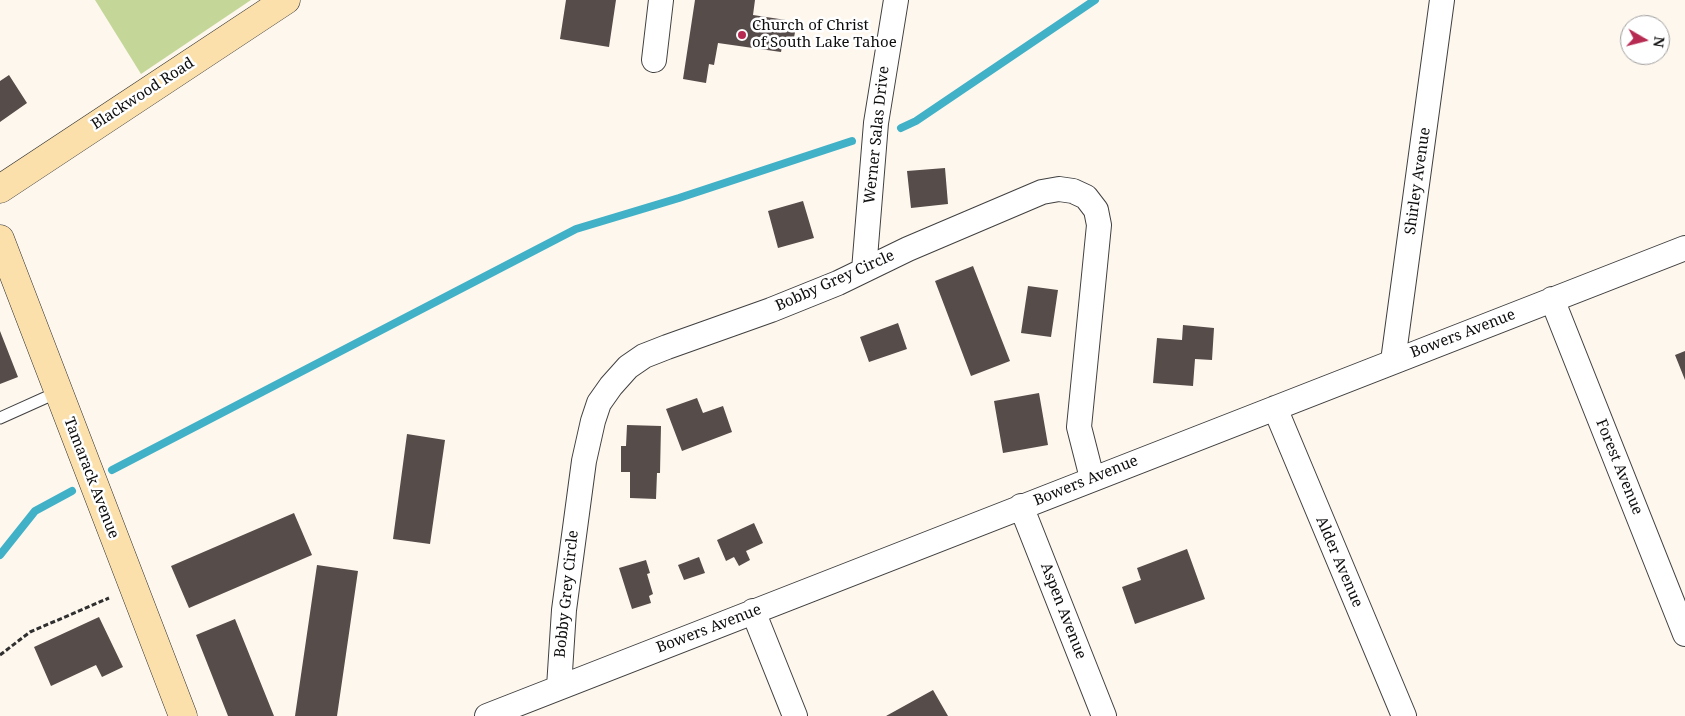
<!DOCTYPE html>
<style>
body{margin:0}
#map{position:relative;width:1685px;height:716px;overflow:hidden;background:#fef7ee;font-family:"Noto Serif",serif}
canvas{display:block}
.north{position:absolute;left:1620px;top:15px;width:50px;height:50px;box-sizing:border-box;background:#fff;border:1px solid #9e9e9e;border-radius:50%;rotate:98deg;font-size:14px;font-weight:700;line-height:20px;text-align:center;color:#0d0d0d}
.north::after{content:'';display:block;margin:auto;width:18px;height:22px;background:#b72b53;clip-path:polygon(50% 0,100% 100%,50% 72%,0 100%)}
</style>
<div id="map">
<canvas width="1685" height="716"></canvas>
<div class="north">N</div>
</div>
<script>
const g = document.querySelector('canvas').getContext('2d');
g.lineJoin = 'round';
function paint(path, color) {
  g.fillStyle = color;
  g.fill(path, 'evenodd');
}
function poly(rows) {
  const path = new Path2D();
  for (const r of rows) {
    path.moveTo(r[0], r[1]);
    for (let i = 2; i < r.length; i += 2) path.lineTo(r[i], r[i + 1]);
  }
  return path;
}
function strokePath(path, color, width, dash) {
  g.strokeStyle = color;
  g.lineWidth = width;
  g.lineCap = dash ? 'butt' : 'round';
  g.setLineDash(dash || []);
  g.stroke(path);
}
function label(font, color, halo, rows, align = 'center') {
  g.font = font + ' "Noto Serif",serif';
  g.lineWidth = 5;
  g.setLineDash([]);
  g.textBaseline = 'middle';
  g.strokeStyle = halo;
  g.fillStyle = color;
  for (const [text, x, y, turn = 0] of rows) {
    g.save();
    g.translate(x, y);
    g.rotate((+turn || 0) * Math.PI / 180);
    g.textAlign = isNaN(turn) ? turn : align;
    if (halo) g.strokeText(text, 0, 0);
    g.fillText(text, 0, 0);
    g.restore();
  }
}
paint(poly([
 [95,0,251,0,141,74]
]), '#c4d799');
strokePath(poly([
 [901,128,916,121,1095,0],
 [112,470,576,229,679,198,852,141],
 [0,555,35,511,72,491]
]), '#40b1c7', 8);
paint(poly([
 [566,0,616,0,609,47,560,39],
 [695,0,755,0,753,15,786,20,785,25,796,27,792,48,782,47,781,52,718,43,714,65,709,64,706,83,683,79],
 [9,75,27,103,0,122,0,81],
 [945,168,948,204,911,208,907,171],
 [803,201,814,238,778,248,768,211],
 [973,266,1010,361,971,376,935,281],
 [1028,286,1058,290,1051,337,1021,333],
 [898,323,907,349,869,362,860,337],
 [1183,325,1214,328,1212,360,1195,359,1193,386,1153,383,1157,338,1182,340],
 [0,331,18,377,0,384],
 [1685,351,1685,380,1675,355],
 [1039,393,1048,445,1003,453,994,401],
 [697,398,703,413,723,406,732,432,682,451,666,409],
 [627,425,661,426,660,473,657,473,656,499,630,498,630,472,621,472,621,446,626,446],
 [407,434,445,440,430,544,393,539],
 [294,513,312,555,189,608,171,566],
 [754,523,763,543,746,551,750,560,739,566,734,557,726,561,717,540],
 [1187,549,1205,599,1135,624,1122,587,1141,580,1137,568],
 [699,557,705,573,684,580,678,565],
 [646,560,650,573,647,574,653,594,649,596,651,603,632,609,619,568],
 [317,565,358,571,337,716,295,716],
 [99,617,123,667,102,677,96,665,51,686,34,647],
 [235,619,274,716,228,716,196,635],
 [933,690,948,716,886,716]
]), '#564c4a');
const lane = poly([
 [0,418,58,392]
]);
const street = poly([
 [654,60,661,0],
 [864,270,876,123,896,0],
 [1552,299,1685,634],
 [1393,361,1442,0],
 [1275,408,1404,716],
 [1021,506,1104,716],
 [753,611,795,716],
 [559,687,564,610,584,461,593,421,599,403,611,386,628,367,644,356,667,347,771,310,838,283,908,249,1042,192,1059,189,1073,191,1086,197,1096,210,1099,225,1079,427,1092,478],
 [487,716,1685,248]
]);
const secondary = poly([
 [0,189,286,0],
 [0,239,183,716]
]);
strokePath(lane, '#404040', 13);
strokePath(street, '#404040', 26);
strokePath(secondary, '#2f2f2f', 29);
strokePath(poly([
 [0,655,30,632,109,598]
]), '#2f2f2f', 3, [5, 2.5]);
strokePath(lane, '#fff', 11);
strokePath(street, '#fff', 24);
strokePath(secondary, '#fbe0ac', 28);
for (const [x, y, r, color] of [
 [742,35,5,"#b72b53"]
]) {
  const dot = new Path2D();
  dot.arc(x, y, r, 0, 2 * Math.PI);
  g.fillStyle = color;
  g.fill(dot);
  strokePath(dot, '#fff', 2);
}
label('15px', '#0d0d0d', '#fff', [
 ["Church of Christ",752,26],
 ["of South Lake Tahoe",752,43]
], 'left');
label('15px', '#0d0d0d', '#fff', [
 ["Blackwood Road",143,94,-33],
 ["Werner Salas Drive",877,135,-84],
 ["Shirley Avenue",1418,181,-82],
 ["Bobby Grey Circle",835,281,-24],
 ["Bowers Avenue",1463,334,-21],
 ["Forest Avenue",1619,467,68],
 ["Tamarack Avenue",91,478,69],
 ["Bowers Avenue",1086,481,-22],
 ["Alder Avenue",1339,562,67],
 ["Bobby Grey Circle",567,594,-84],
 ["Aspen Avenue",1063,611,69],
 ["Bowers Avenue",709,629,-21]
]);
</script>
